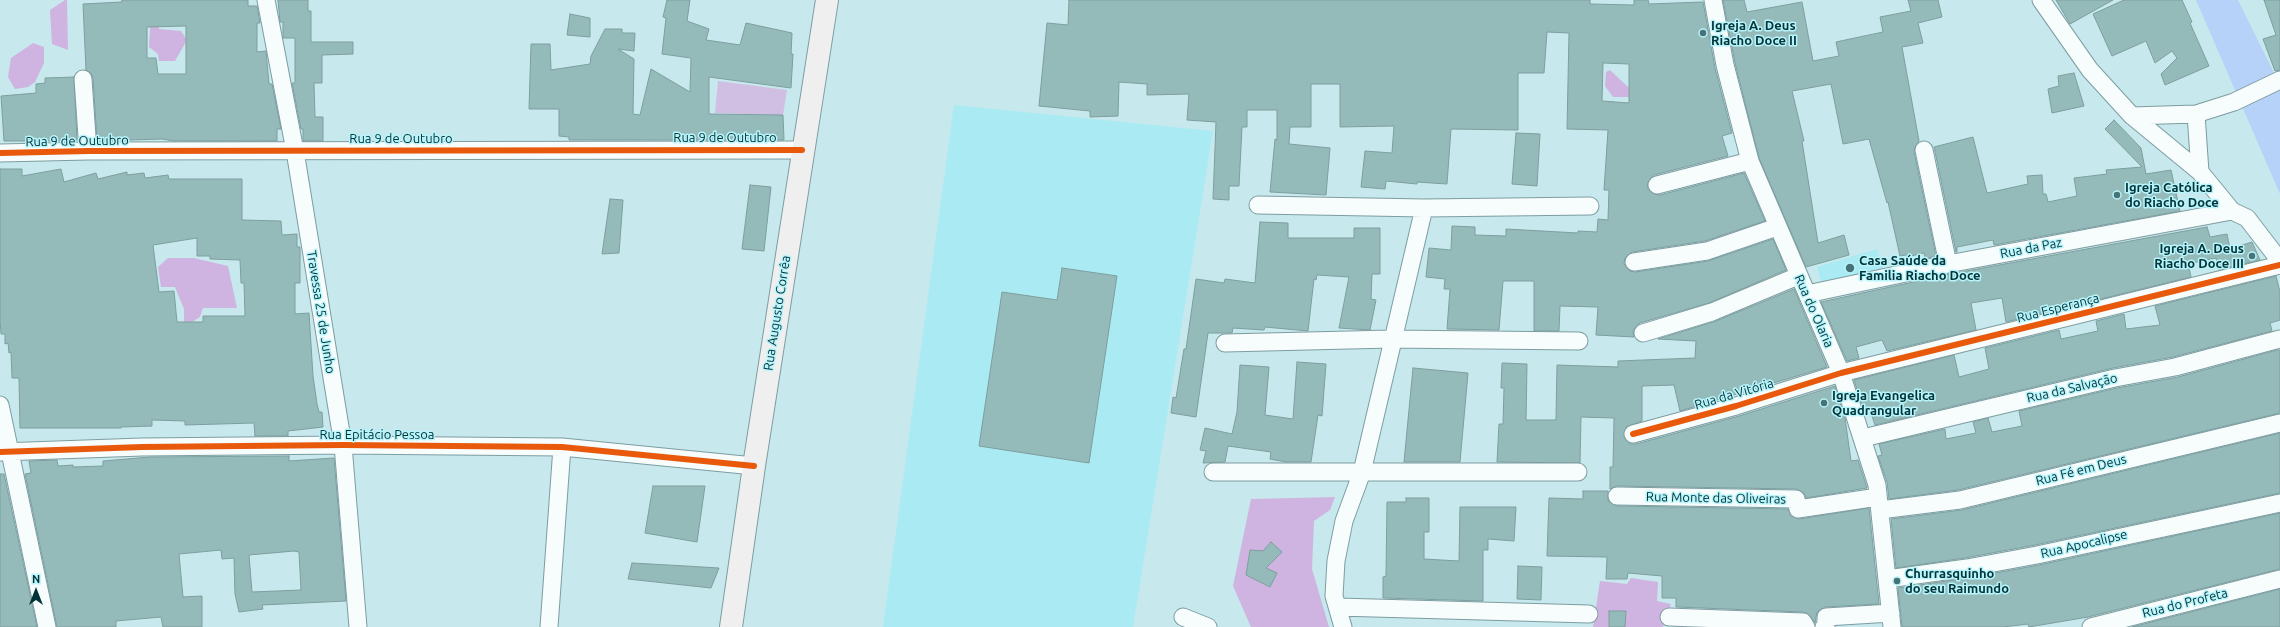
<!DOCTYPE html>
<meta charset="utf-8">
<style>
body{margin:0}
#map{position:relative;width:2280px;height:627px;overflow:hidden;background:#c7e8ec;font-family:Ubuntu,sans-serif}
canvas{display:block}
.north{position:absolute;left:16px;top:571px;width:40px;height:40px;-webkit-text-stroke:3px #b8f4fb;paint-order:stroke;rotate:0deg;font-size:11px;font-weight:700;line-height:16px;text-align:center;color:#003439}
.north::after{content:'';display:block;margin:auto;width:14px;height:18px;background:#003439;clip-path:polygon(50% 0,100% 100%,50% 72%,0 100%)}
</style>
<div id="map">
<canvas width="2280" height="627"></canvas>
<div class="north">N</div>
</div>
<script>
const g = document.querySelector('canvas').getContext('2d');
g.lineJoin = 'round';
function paint(path, color) {
  g.fillStyle = color;
  g.fill(path, 'evenodd');
}
function poly(rows) {
  const path = new Path2D();
  for (const r of rows) {
    path.moveTo(r[0], r[1]);
    for (let i = 2; i < r.length; i += 2) path.lineTo(r[i], r[i + 1]);
  }
  return path;
}
function strokePath(path, color, width, dash) {
  g.strokeStyle = color;
  g.lineWidth = width;
  g.lineCap = dash ? 'butt' : 'round';
  g.setLineDash(dash || []);
  g.stroke(path);
}
function label(font, color, halo, rows, align = 'center') {
  g.font = font + ' Ubuntu,sans-serif';
  g.lineWidth = 3;
  g.setLineDash([]);
  g.textBaseline = 'middle';
  g.strokeStyle = halo;
  g.fillStyle = color;
  for (const [text, x, y, turn = 0] of rows) {
    g.save();
    g.translate(x, y);
    g.rotate((+turn || 0) * Math.PI / 180);
    g.textAlign = isNaN(turn) ? turn : align;
    if (halo) g.strokeText(text, 0, 0);
    g.fillText(text, 0, 0);
    g.restore();
  }
}
paint(poly([
 [954,105,1213,131,1133,627,883,627],
 [1877,249,1883,269,1823,287,1817,267]
]), '#aaebf3');
paint(poly([
 [718,81,787,90,783,115,715,113]
]), '#d0bee3');
paint(poly([
 [65,0,67,0,68,50,52,44,50,10],
 [158,13,159,29,181,31,187,40,175,61,159,61,158,54,149,47,151,14],
 [33,43,44,47,44,63,35,82,28,87,15,89,8,77,11,58],
 [1610,70,1629,88,1655,97,1613,97,1605,86,1606,72],
 [168,258,194,258,228,266,237,308,203,308,200,317,184,327,184,309,175,287,161,287,158,267],
 [1335,497,1330,510,1314,521,1312,569,1329,627,1251,627,1233,586,1251,499],
 [1631,578,1658,582,1657,601,1671,604,1663,627,1593,627,1600,581,1627,584]
]), '#cfb4e1');
paint(poly([
 [2196,0,2238,0,2280,85,2280,194]
]), '#b6d2f9');
const building = poly([
 [122,0,248,0,248,6,257,6,260,23,257,23,257,52,266,51,269,84,272,84,281,129,277,129,277,141,174,141,162,139,97,141,93,78,91,73,86,70,83,4,122,2,122,0],
 [186,26,186,74,158,74,156,58,147,58,147,27,186,26],
 [278,0,308,0,308,11,311,11,311,42,353,42,353,54,322,55,322,83,314,83,315,117,323,117,323,141,303,141,303,129,301,129,292,83,295,83,295,38,283,38,283,22,280,22,278,0],
 [667,0,690,0,687,21,709,29,706,40,740,45,746,23,792,33,791,54,793,54,791,88,709,77,709,114,783,115,784,140,569,140,569,137,559,136,559,109,529,109,531,44,550,44,551,70,590,64,591,56,605,29,622,29,622,33,635,33,634,51,618,49,634,59,633,114,640,115,651,69,690,92,691,58,662,54,666,18,663,17,667,0],
 [1069,0,1590,0,1590,4,1634,5,1634,0,1648,0,1649,4,1703,2,1715,68,1732,133,1722,136,1728,156,1654,175,1648,182,1647,188,1654,194,1660,195,1744,173,1765,221,1705,241,1632,252,1625,258,1624,264,1630,271,1635,272,1708,261,1773,239,1786,270,1709,303,1640,323,1633,330,1634,337,1596,335,1598,307,1560,306,1559,331,1534,331,1534,281,1503,281,1499,330,1447,329,1450,289,1444,289,1445,279,1426,277,1429,248,1451,250,1452,226,1475,227,1475,235,1506,236,1506,229,1578,233,1578,231,1597,232,1598,219,1608,220,1609,190,1604,190,1608,130,1567,129,1569,33,1547,32,1544,73,1518,73,1518,130,1451,129,1447,184,1417,182,1417,184,1386,181,1385,189,1361,187,1365,151,1392,153,1394,126,1340,127,1340,84,1311,84,1311,127,1290,127,1289,144,1330,148,1326,195,1270,192,1275,139,1277,140,1277,110,1247,110,1247,127,1242,127,1239,186,1229,186,1229,200,1213,199,1216,122,1187,120,1189,94,1147,95,1147,84,1119,82,1118,116,1090,117,1090,111,1039,106,1047,23,1068,25,1069,0],
 [1603,63,1629,64,1629,103,1602,101,1603,63],
 [1723,0,1744,0,1747,12,1802,2,1813,61,1839,56,1836,42,1883,32,1880,17,1911,11,1908,0,1938,0,1942,17,1918,23,1923,43,1902,47,1919,141,1915,147,1914,152,1936,256,1925,259,1924,253,1907,257,1906,255,1900,256,1888,202,1887,203,1869,139,1843,144,1831,84,1792,91,1804,141,1802,141,1818,243,1844,235,1849,255,1806,267,1759,158,1735,63,1723,0],
 [2056,0,2113,0,2070,24,2056,0],
 [2124,0,2182,0,2192,22,2190,23,2209,66,2165,85,2161,74,2177,58,2172,51,2155,63,2146,41,2112,56,2093,14,2124,0],
 [2264,0,2280,0,2280,70,2275,71,2263,39,2276,35,2264,0],
 [570,14,590,18,590,37,567,35,570,14],
 [2074,73,2084,106,2052,113,2048,89,2059,86,2058,76,2074,73],
 [74,77,77,141,4,141,1,96,36,93,36,84,45,83,45,78,74,77],
 [2114,120,2141,148,2146,174,2171,170,2180,211,1994,245,1993,240,1957,247,1957,252,1956,252,1934,147,1973,137,1987,193,2028,184,2027,176,2042,175,2043,194,2046,194,2048,202,2077,196,2074,178,2107,174,2106,170,2142,167,2105,129,2114,120],
 [1516,133,1540,134,1537,186,1512,184,1516,133],
 [0,169,22,169,22,176,61,169,64,182,96,173,98,179,127,172,127,175,144,173,145,178,168,175,169,179,242,179,242,220,281,221,282,235,297,234,297,247,300,247,300,283,295,283,295,314,309,313,313,376,317,404,319,412,322,412,323,427,288,431,288,436,255,436,254,423,185,425,185,421,152,420,152,426,121,427,121,428,20,428,19,378,12,378,11,352,9,353,8,343,5,344,5,334,1,334,0,320,0,169],
 [197,238,197,256,210,256,210,259,240,260,241,283,244,283,245,316,203,316,203,322,177,322,174,291,159,292,153,245,197,238],
 [750,185,771,187,764,251,742,249,750,185],
 [610,199,623,200,619,253,602,254,610,199],
 [1260,222,1288,223,1288,238,1354,238,1354,228,1380,228,1380,274,1372,274,1371,299,1376,300,1370,330,1339,328,1349,277,1317,275,1316,280,1314,279,1308,331,1265,327,1264,330,1233,328,1232,333,1208,333,1196,417,1171,413,1173,397,1176,398,1184,349,1186,349,1196,279,1224,283,1225,279,1255,283,1260,222],
 [2207,227,2210,237,2227,234,2230,249,2252,242,2260,260,2219,270,2216,258,2188,264,2191,277,2006,322,2002,298,1971,303,1976,330,1887,351,1882,340,1856,347,1859,358,1847,361,1821,302,1950,274,2207,227],
 [1062,268,1117,276,1089,463,979,446,1002,292,1057,300,1062,268],
 [2276,276,2280,292,2280,320,2270,323,2272,331,2173,357,2113,368,1875,425,1870,410,1864,412,1854,380,1954,355,1959,377,1989,369,1985,348,2059,330,2061,339,2098,331,2096,321,2124,314,2126,329,2160,325,2155,306,2276,276],
 [1794,289,1827,367,1680,411,1674,385,1642,386,1642,421,1626,427,1624,437,1630,444,1636,444,1739,416,1835,386,1845,418,1851,461,1858,460,1867,488,1806,498,1804,493,1796,489,1617,486,1610,489,1610,467,1613,467,1614,418,1581,417,1580,463,1497,462,1499,424,1503,424,1504,388,1501,388,1502,363,1527,364,1526,420,1556,420,1557,365,1618,367,1618,361,1695,358,1696,341,1658,339,1716,321,1794,289],
 [2277,350,2280,350,2280,413,1958,490,1889,499,1887,482,1878,456,1882,455,1879,444,1945,429,1946,439,1976,433,1973,422,1988,418,1992,432,2022,426,2019,411,2117,388,2178,377,2277,350],
 [1297,362,1326,364,1322,416,1318,415,1311,462,1286,462,1270,459,1271,452,1228,446,1225,462,1203,463,1206,451,1200,450,1205,428,1232,434,1237,412,1240,365,1269,367,1265,415,1293,419,1297,362],
 [1413,368,1468,373,1460,462,1404,462,1413,368],
 [2280,433,2280,493,2035,545,1965,558,1896,568,1891,519,1962,510,2280,433],
 [289,456,289,461,334,458,346,601,262,605,263,609,239,612,235,594,234,558,222,559,221,550,179,554,183,597,202,596,202,627,163,627,161,617,116,621,116,627,57,627,25,474,31,473,29,461,57,460,58,466,73,465,73,467,103,466,103,461,150,457,289,456],
 [294,551,299,552,301,590,252,592,249,555,294,551],
 [0,474,4,474,37,627,0,627,0,474],
 [653,486,705,486,697,542,645,533,653,486],
 [1583,491,1608,491,1608,501,1617,506,1788,509,1791,516,1799,519,1869,508,1879,604,1825,607,1817,612,1815,623,1808,614,1803,612,1676,607,1676,598,1662,598,1662,576,1628,573,1627,579,1606,579,1607,557,1547,556,1549,498,1583,499,1583,491],
 [1406,498,1429,498,1429,532,1424,532,1424,559,1459,561,1460,507,1516,507,1514,541,1488,539,1488,550,1483,550,1483,601,1383,598,1383,577,1386,576,1387,502,1406,502,1406,498],
 [2280,513,2280,569,2088,617,2029,627,2028,624,2003,627,1902,627,1898,588,1968,578,2039,565,2280,513],
 [1271,542,1282,552,1266,568,1277,573,1270,587,1246,575,1250,550,1263,551,1271,542],
 [632,563,686,566,719,568,711,588,628,579,632,563],
 [1518,566,1542,567,1541,600,1517,599,1518,566],
 [2280,589,2280,627,2132,627,2280,589],
 [1609,611,1626,611,1625,627,1609,627,1609,611]
]);
paint(building, '#94bbba');
strokePath(building, '#7e9e9e', 1);
const minor = poly([
 [266,0,295,151,343,445,358,627],
 [1713,0,1725,65,1750,161,1841,373,1877,485,1892,627],
 [2041,0,2090,70,2132,116,2200,172,2232,211,2247,218,2280,261],
 [83,79,88,151],
 [2196,114,2200,172],
 [2132,116,2196,114,2234,102,2280,80],
 [1924,150,1948,264],
 [0,153,88,151,802,150],
 [1657,185,1750,161],
 [1258,205,1424,208,1590,206],
 [1634,262,1707,251,1777,227],
 [1807,294,1948,264,2232,211],
 [1643,333,1712,312,1798,276],
 [1225,343,1391,339,1579,341],
 [0,405,47,627],
 [1633,434,1736,406,1841,373,2280,265],
 [1863,438,2115,378,2175,367,2280,339],
 [0,452,142,447,343,445,562,447,754,466],
 [1213,472,1578,472],
 [1617,496,1796,499,1798,509,1878,497],
 [1880,510,1960,500,2280,423],
 [1887,579,1967,568,2037,555,2280,503],
 [1338,607,1589,614],
 [1183,617,1208,627],
 [1669,617,1803,622,1806,627],
 [549,627,562,447],
 [1343,627,1334,596,1336,561,1344,521,1362,472,1424,208],
 [1824,627,1826,627,1826,617,1891,613],
 [2091,627,2280,579]
]);
const secondary = poly([
 [731,627,754,466,827,0]
]);
strokePath(minor, '#7d9da1', 19);
strokePath(secondary, '#7d9da1', 24);
strokePath(minor, '#f7fcfc', 17);
strokePath(secondary, '#efefef', 22);
strokePath(poly([
 [0,153,88,151,802,150],
 [1633,434,1736,406,1841,373,2280,265],
 [0,452,142,447,343,445,562,447,754,466]
]), '#e8590c', 6);
for (const [x, y, r, color] of [
 [1703,33,4,"#467378"],
 [2117,195,4,"#467378"],
 [2252,256,4,"#467378"],
 [1850,268,5,"#467378"],
 [1824,403,4,"#467378"],
 [1897,581,4,"#467378"]
]) {
  const dot = new Path2D();
  dot.arc(x, y, r, 0, 2 * Math.PI);
  g.fillStyle = color;
  g.fill(dot);
  strokePath(dot, '#b8f4fb', 1.5);
}
label('bold 13px', '#003439', '#b8f4fb', [
 ["Igreja A. Deus",1711,26],
 ["Riacho Doce II",1711,41],
 ["Igreja Católica",2125,188],
 ["do Riacho Doce",2125,203],
 ["Igreja A. Deus",2244,249,"right"],
 ["Riacho Doce III",2244,264,"right"],
 ["Casa Saúde da",1859,261],
 ["Familia Riacho Doce",1859,276],
 ["Igreja Evangelica",1832,396],
 ["Quadrangular",1832,411],
 ["Churrasquinho",1905,574],
 ["do seu Raimundo",1905,589]
], 'left');
label('13px', '#003439', '#b8f4fb', [
 ["Rua 9 de Outubro",725,138],
 ["Rua 9 de Outubro",401,139],
 ["Rua 9 de Outubro",77,141,-1],
 ["Rua da Paz",2031,248,-11],
 ["Rua Esperança",2058,308,-14],
 ["Rua do Olaria",1814,311,66],
 ["Travessa 25 de Junho",321,312,81],
 ["Rua Augusto Corrêa",777,313,-81],
 ["Rua da Salvação",2072,388,-13],
 ["Rua da Vitória",1734,394,-16],
 ["Rua Epitácio Pessoa",377,435],
 ["Rua Fé em Deus",2081,470,-14],
 ["Rua Monte das Oliveiras",1716,498,1],
 ["Rua Apocalipse",2084,544,-13],
 ["Rua do Profeta",2185,603,-14]
]);
</script>
